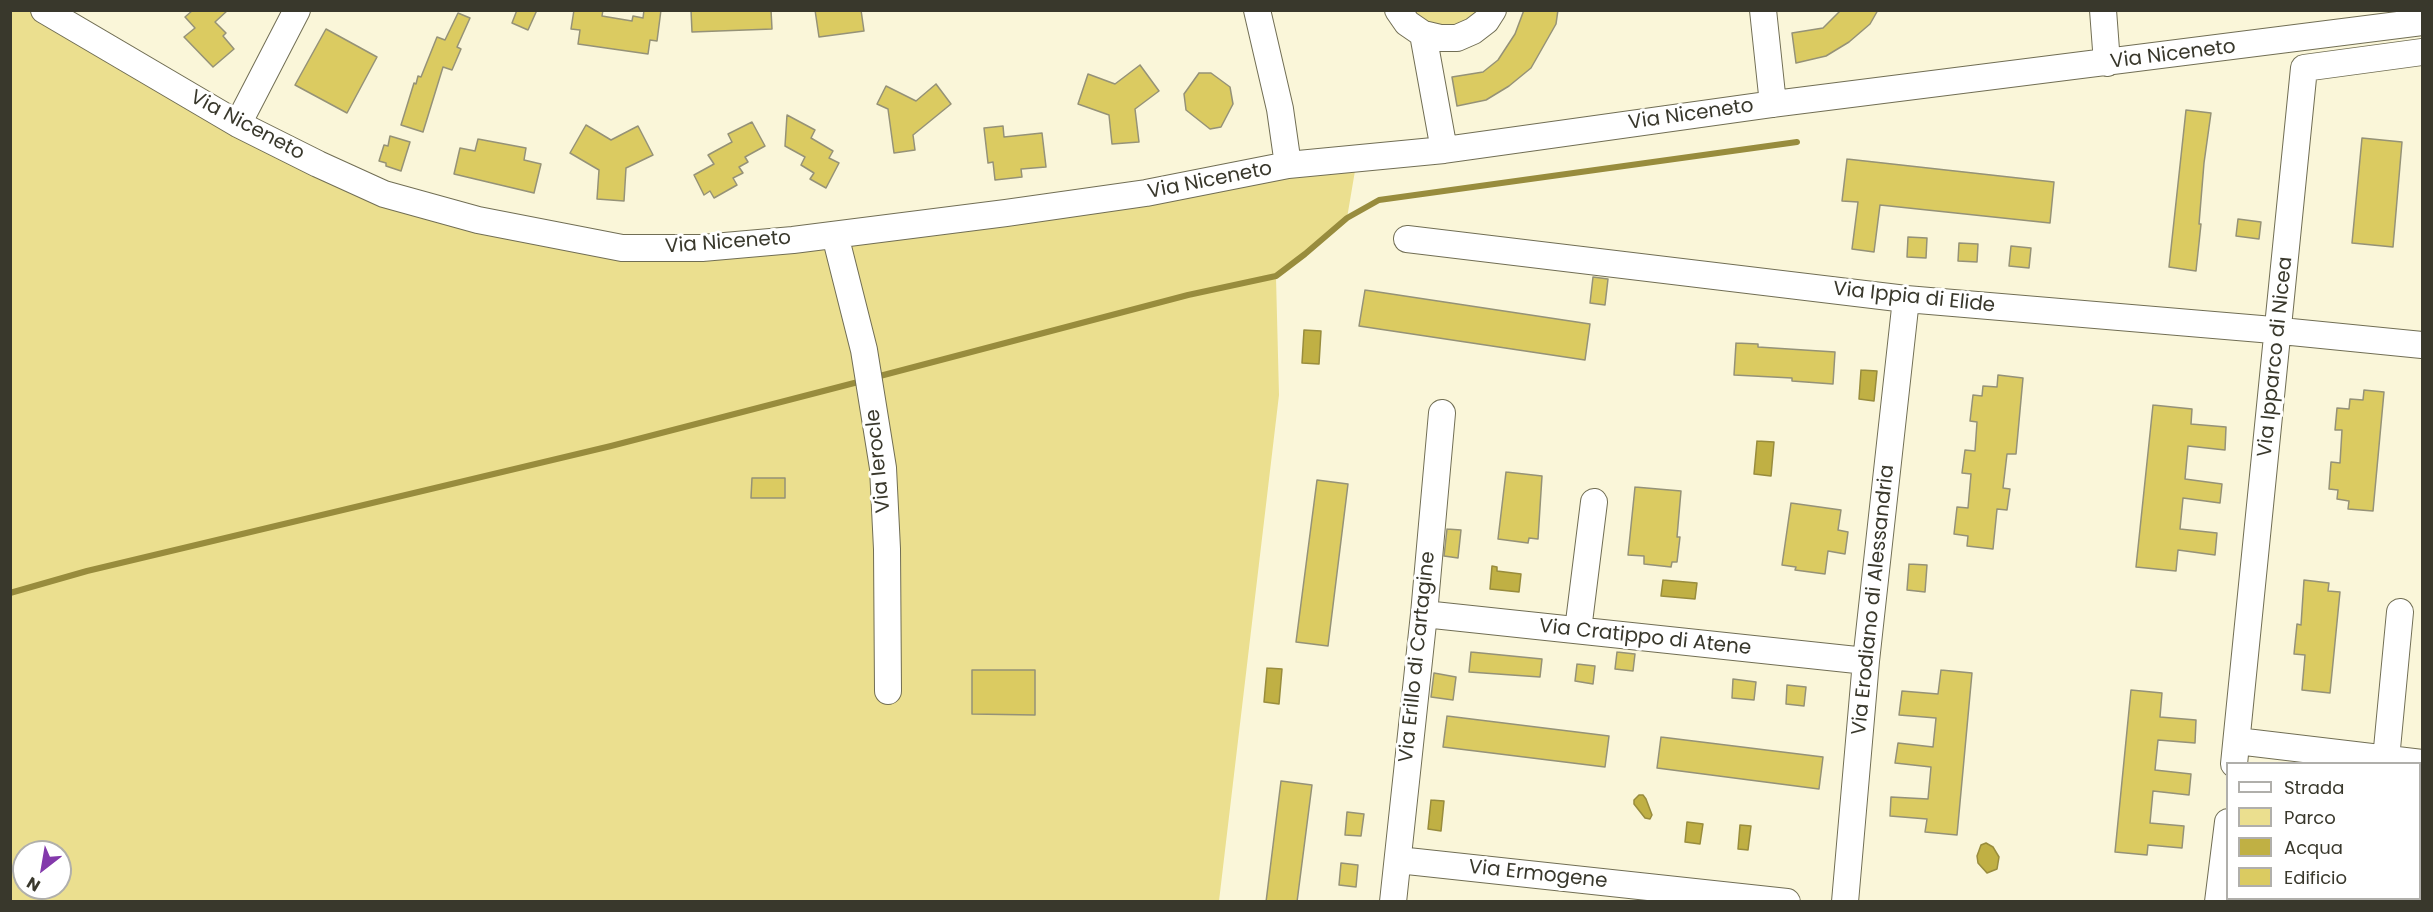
<!DOCTYPE html>
<style>
body{margin:0}
#map{position:relative;width:2433px;height:912px;overflow:hidden;background:#faf6d9;font-family:Poppins,sans-serif}
canvas{display:block}
.frame{position:absolute;inset:0;border:12px solid #39382c;pointer-events:none}
.legend{position:absolute;left:2226px;top:762px;width:195px;height:138px;box-sizing:border-box;background:#fff;border:2px solid #b0afab;margin:0;padding:8px 10px;list-style:none;font-size:18px;color:#39382c}
.legend li{display:flex;align-items:center;gap:12px;height:30px}
.legend b{width:30px;border:2px solid #b0afab}
.north{position:absolute;left:12px;top:840px;width:60px;height:60px;box-sizing:border-box;background:#fff;border:2px solid #b0afab;border-radius:50%;rotate:211deg;font-size:16px;font-weight:700;line-height:24px;text-align:center;color:#39382c}
.north::after{content:'';display:block;margin:auto;width:21px;height:27px;background:#8339ab;clip-path:polygon(50% 0,100% 100%,50% 72%,0 100%)}
</style>
<div id="map">
<canvas width="2433" height="912"></canvas>
<div class="frame"></div>
<ul class="legend">
<li><b style="height:8px;background:#fff"></b>Strada</li>
<li><b style="height:16px;background:#ebdf8f"></b>Parco</li>
<li><b style="height:16px;background:#c0b044"></b>Acqua</li>
<li><b style="height:16px;background:#dbcb61"></b>Edificio</li>
</ul>
<div class="north">N</div>
</div>
<script>
const g = document.querySelector('canvas').getContext('2d');
g.lineJoin = 'round';
function paint(path, color) {
  g.fillStyle = color;
  g.fill(path, 'evenodd');
}
function poly(rows) {
  const path = new Path2D();
  for (const r of rows) {
    path.moveTo(r[0], r[1]);
    for (let i = 2; i < r.length; i += 2) path.lineTo(r[i], r[i + 1]);
  }
  return path;
}
function strokePath(path, color, width, dash) {
  g.strokeStyle = color;
  g.lineWidth = width;
  g.lineCap = dash ? 'butt' : 'round';
  g.setLineDash(dash || []);
  g.stroke(path);
}
function label(font, color, halo, rows, align = 'center') {
  g.font = font + ' Poppins,sans-serif';
  g.lineWidth = 6;
  g.setLineDash([]);
  g.textBaseline = 'middle';
  g.strokeStyle = halo;
  g.fillStyle = color;
  for (const [text, x, y, turn = 0] of rows) {
    g.save();
    g.translate(x, y);
    g.rotate((+turn || 0) * Math.PI / 180);
    g.textAlign = isNaN(turn) ? turn : align;
    if (halo) g.strokeText(text, 0, 0);
    g.fillText(text, 0, 0);
    g.restore();
  }
}
paint(poly([
 [10,11,44,11,195,100,478,220,702,248,1357,159,1347,218,1276,277,1279,395,1219,901,11,901],
 [24,852,60,852,60,888,24,888],
 [1411,11,1482,11,1458,28,1429,25]
]), '#ebdf8f');
const water = poly([
 [1304,330,1321,331,1319,364,1302,363,1304,330],
 [1861,370,1877,371,1874,401,1859,399,1861,370],
 [1757,441,1774,442,1771,476,1754,474,1757,441],
 [1492,566,1497,567,1497,571,1521,574,1519,592,1490,589,1492,566],
 [1663,580,1697,583,1695,599,1661,596,1663,580],
 [1267,668,1282,669,1279,704,1264,702,1267,668],
 [1639,795,1643,795,1646,799,1652,815,1650,819,1645,818,1634,804,1634,800,1639,795],
 [1431,800,1444,801,1441,831,1428,829,1431,800],
 [1687,822,1703,824,1700,844,1685,842,1687,822],
 [1740,825,1751,826,1748,850,1738,849,1740,825],
 [1986,843,1993,847,1999,857,1997,869,1987,873,1978,863,1977,856,1981,845,1986,843]
]);
paint(water, '#c0b044');
strokePath(water, '#988c3d', 1.5);
strokePath(poly([
 [876,377,1188,295,1276,276,1305,254,1347,218,1379,200,1797,142],
 [10,593,87,571,611,446,862,381]
]), '#988c3d', 6);
const building = poly([
 [193,10,228,10,215,22,226,33,223,36,234,49,213,67,184,37,195,28,185,17,193,10],
 [517,10,537,10,528,30,512,23,517,10],
 [574,10,603,10,602,16,632,21,633,16,643,18,644,10,661,10,657,41,650,40,648,54,578,44,580,30,571,29,574,10],
 [691,10,771,10,772,29,692,32,691,10],
 [815,10,861,10,864,31,819,37,815,10],
 [1524,10,1558,10,1556,24,1531,68,1509,86,1486,100,1457,106,1452,77,1483,72,1498,60,1515,34,1524,10],
 [1841,10,1878,10,1870,24,1849,42,1826,56,1796,63,1792,33,1823,28,1841,10],
 [458,13,470,18,457,47,461,49,452,70,443,67,423,132,401,125,414,83,416,84,418,76,421,77,437,37,445,40,458,13],
 [326,29,377,57,347,113,295,85,326,29],
 [1140,65,1159,91,1135,109,1139,142,1112,144,1109,115,1078,104,1088,74,1115,84,1140,65],
 [1199,73,1211,73,1230,87,1233,104,1221,127,1210,129,1186,110,1184,94,1199,73],
 [936,84,951,104,913,135,915,150,894,153,888,109,877,104,886,86,916,101,936,84],
 [2186,110,2211,113,2204,163,2199,224,2201,224,2196,271,2169,267,2186,110],
 [787,115,815,130,811,138,833,151,829,158,839,163,826,188,810,179,814,173,801,165,805,157,785,146,787,115],
 [752,122,765,146,745,157,748,162,739,167,743,173,733,178,737,185,714,198,710,191,704,195,694,175,714,164,708,155,732,142,728,134,752,122],
 [586,125,611,140,638,126,653,155,626,168,624,201,597,199,599,170,570,153,586,125],
 [1003,126,1004,137,1042,133,1046,167,1021,169,1022,177,995,180,993,162,988,163,984,128,1003,126],
 [390,136,410,142,401,171,386,166,386,163,379,161,384,145,388,146,390,136],
 [2362,138,2402,142,2393,247,2352,243,2362,138],
 [478,139,526,148,524,160,541,164,534,193,454,174,460,148,475,151,478,139],
 [1847,159,2054,182,2050,223,1880,205,1874,252,1852,249,1858,202,1842,201,1847,159],
 [2238,219,2261,222,2259,239,2236,236,2238,219],
 [1908,237,1927,238,1926,258,1907,257,1908,237],
 [1959,243,1978,244,1977,262,1958,261,1959,243],
 [2011,246,2031,248,2029,268,2009,266,2011,246],
 [1593,277,1608,279,1605,305,1590,303,1593,277],
 [1365,290,1590,324,1585,360,1359,326,1365,290],
 [1736,343,1758,344,1758,347,1835,352,1833,384,1792,381,1792,378,1734,375,1736,343],
 [1998,375,2023,378,2016,454,2007,454,2003,488,2010,489,2007,510,1997,509,1993,549,1967,546,1968,536,1954,534,1957,507,1968,508,1971,474,1962,473,1965,450,1975,451,1977,422,1970,421,1973,395,1982,396,1983,386,1997,387,1998,375],
 [2364,390,2384,392,2373,511,2348,509,2349,501,2337,499,2338,490,2329,489,2331,462,2340,463,2342,430,2335,430,2337,408,2349,409,2350,399,2363,400,2364,390],
 [2153,405,2192,409,2191,424,2226,427,2225,450,2188,446,2185,479,2222,484,2220,503,2183,498,2180,529,2217,533,2215,555,2178,550,2176,571,2136,567,2153,405],
 [1506,472,1542,476,1538,539,1529,538,1528,543,1498,539,1506,472],
 [752,478,785,478,785,498,751,498,752,478],
 [1317,480,1348,484,1328,646,1296,642,1317,480],
 [1635,487,1681,491,1677,537,1680,537,1677,562,1672,562,1671,567,1644,564,1644,556,1628,555,1635,487],
 [1791,503,1841,510,1838,530,1848,532,1845,554,1828,551,1825,574,1795,570,1796,567,1782,565,1791,503],
 [1447,529,1461,530,1458,558,1444,556,1447,529],
 [1909,564,1927,565,1925,592,1907,590,1909,564],
 [2304,580,2329,583,2328,591,2340,592,2330,693,2302,690,2305,655,2294,654,2297,624,2301,625,2304,580],
 [1471,652,1542,659,1540,677,1469,672,1471,652],
 [1617,652,1635,654,1633,671,1615,669,1617,652],
 [1577,664,1595,666,1593,684,1575,681,1577,664],
 [972,670,1035,670,1035,715,972,714,972,670],
 [1941,670,1972,673,1957,835,1925,832,1927,819,1890,816,1891,797,1928,799,1931,767,1895,763,1898,743,1933,747,1936,718,1899,715,1902,691,1938,694,1941,670],
 [1434,673,1456,677,1453,700,1431,697,1434,673],
 [1733,679,1756,682,1754,700,1732,698,1733,679],
 [1787,685,1806,687,1804,706,1786,704,1787,685],
 [2131,690,2162,693,2160,717,2196,720,2195,743,2158,740,2155,770,2191,774,2189,795,2153,791,2150,823,2184,826,2182,848,2148,845,2147,855,2115,852,2131,690],
 [1447,716,1609,736,1605,767,1443,747,1447,716],
 [1661,737,1823,757,1819,789,1657,768,1661,737],
 [1281,781,1312,785,1297,902,1266,902,1281,781],
 [1347,812,1364,814,1361,836,1345,835,1347,812],
 [1341,863,1358,865,1356,887,1339,885,1341,863]
]);
paint(building, '#dbcb61');
strokePath(building, '#959277', 1.5);
const minor = poly([
 [44,10,238,124,318,164,384,194,478,220,622,248,702,248,793,240,1006,213,1146,193,1288,165,1444,150,1773,104,2422,22],
 [1257,10,1280,109,1288,165],
 [1398,10,1407,23,1423,34,1440,38,1457,38,1473,31,1486,21,1493,10],
 [1763,10,1773,104],
 [2103,10,2107,63],
 [1423,34,1444,150],
 [238,124,297,10],
 [835,235,864,350,883,468,887,549,888,691],
 [1407,239,1906,299,2261,329,2422,345],
 [1424,614,1866,661],
 [1578,630,1594,502],
 [2237,741,2422,763],
 [2386,759,2400,612],
 [2234,764,2304,68,2422,52],
 [1398,860,1787,902],
 [1393,902,1424,614,1442,413],
 [1845,902,1866,661,1906,299],
 [2218,902,2228,822]
]);
strokePath(minor, '#716e54', 28);
strokePath(minor, '#fff', 26);
label('20px', '#39382c', '#fff', [
 ["Via Niceneto",2173,55,-7],
 ["Via Niceneto",1691,115,-8],
 ["Via Niceneto",247,126,28],
 ["Via Niceneto",1210,181,-11],
 ["Via Niceneto",728,243,-4],
 ["Via Ippia di Elide",1914,298,6],
 ["Via Ipparco di Nicea",2276,357,-84],
 ["Via Ierocle",879,461,-96],
 ["Via Erodiano di Alessandria",1874,600,-84],
 ["Via Cratippo di Atene",1645,638,6],
 ["Via Erillo di Cartagine",1418,657,-84],
 ["Via Ermogene",1538,875,6]
]);
</script>
